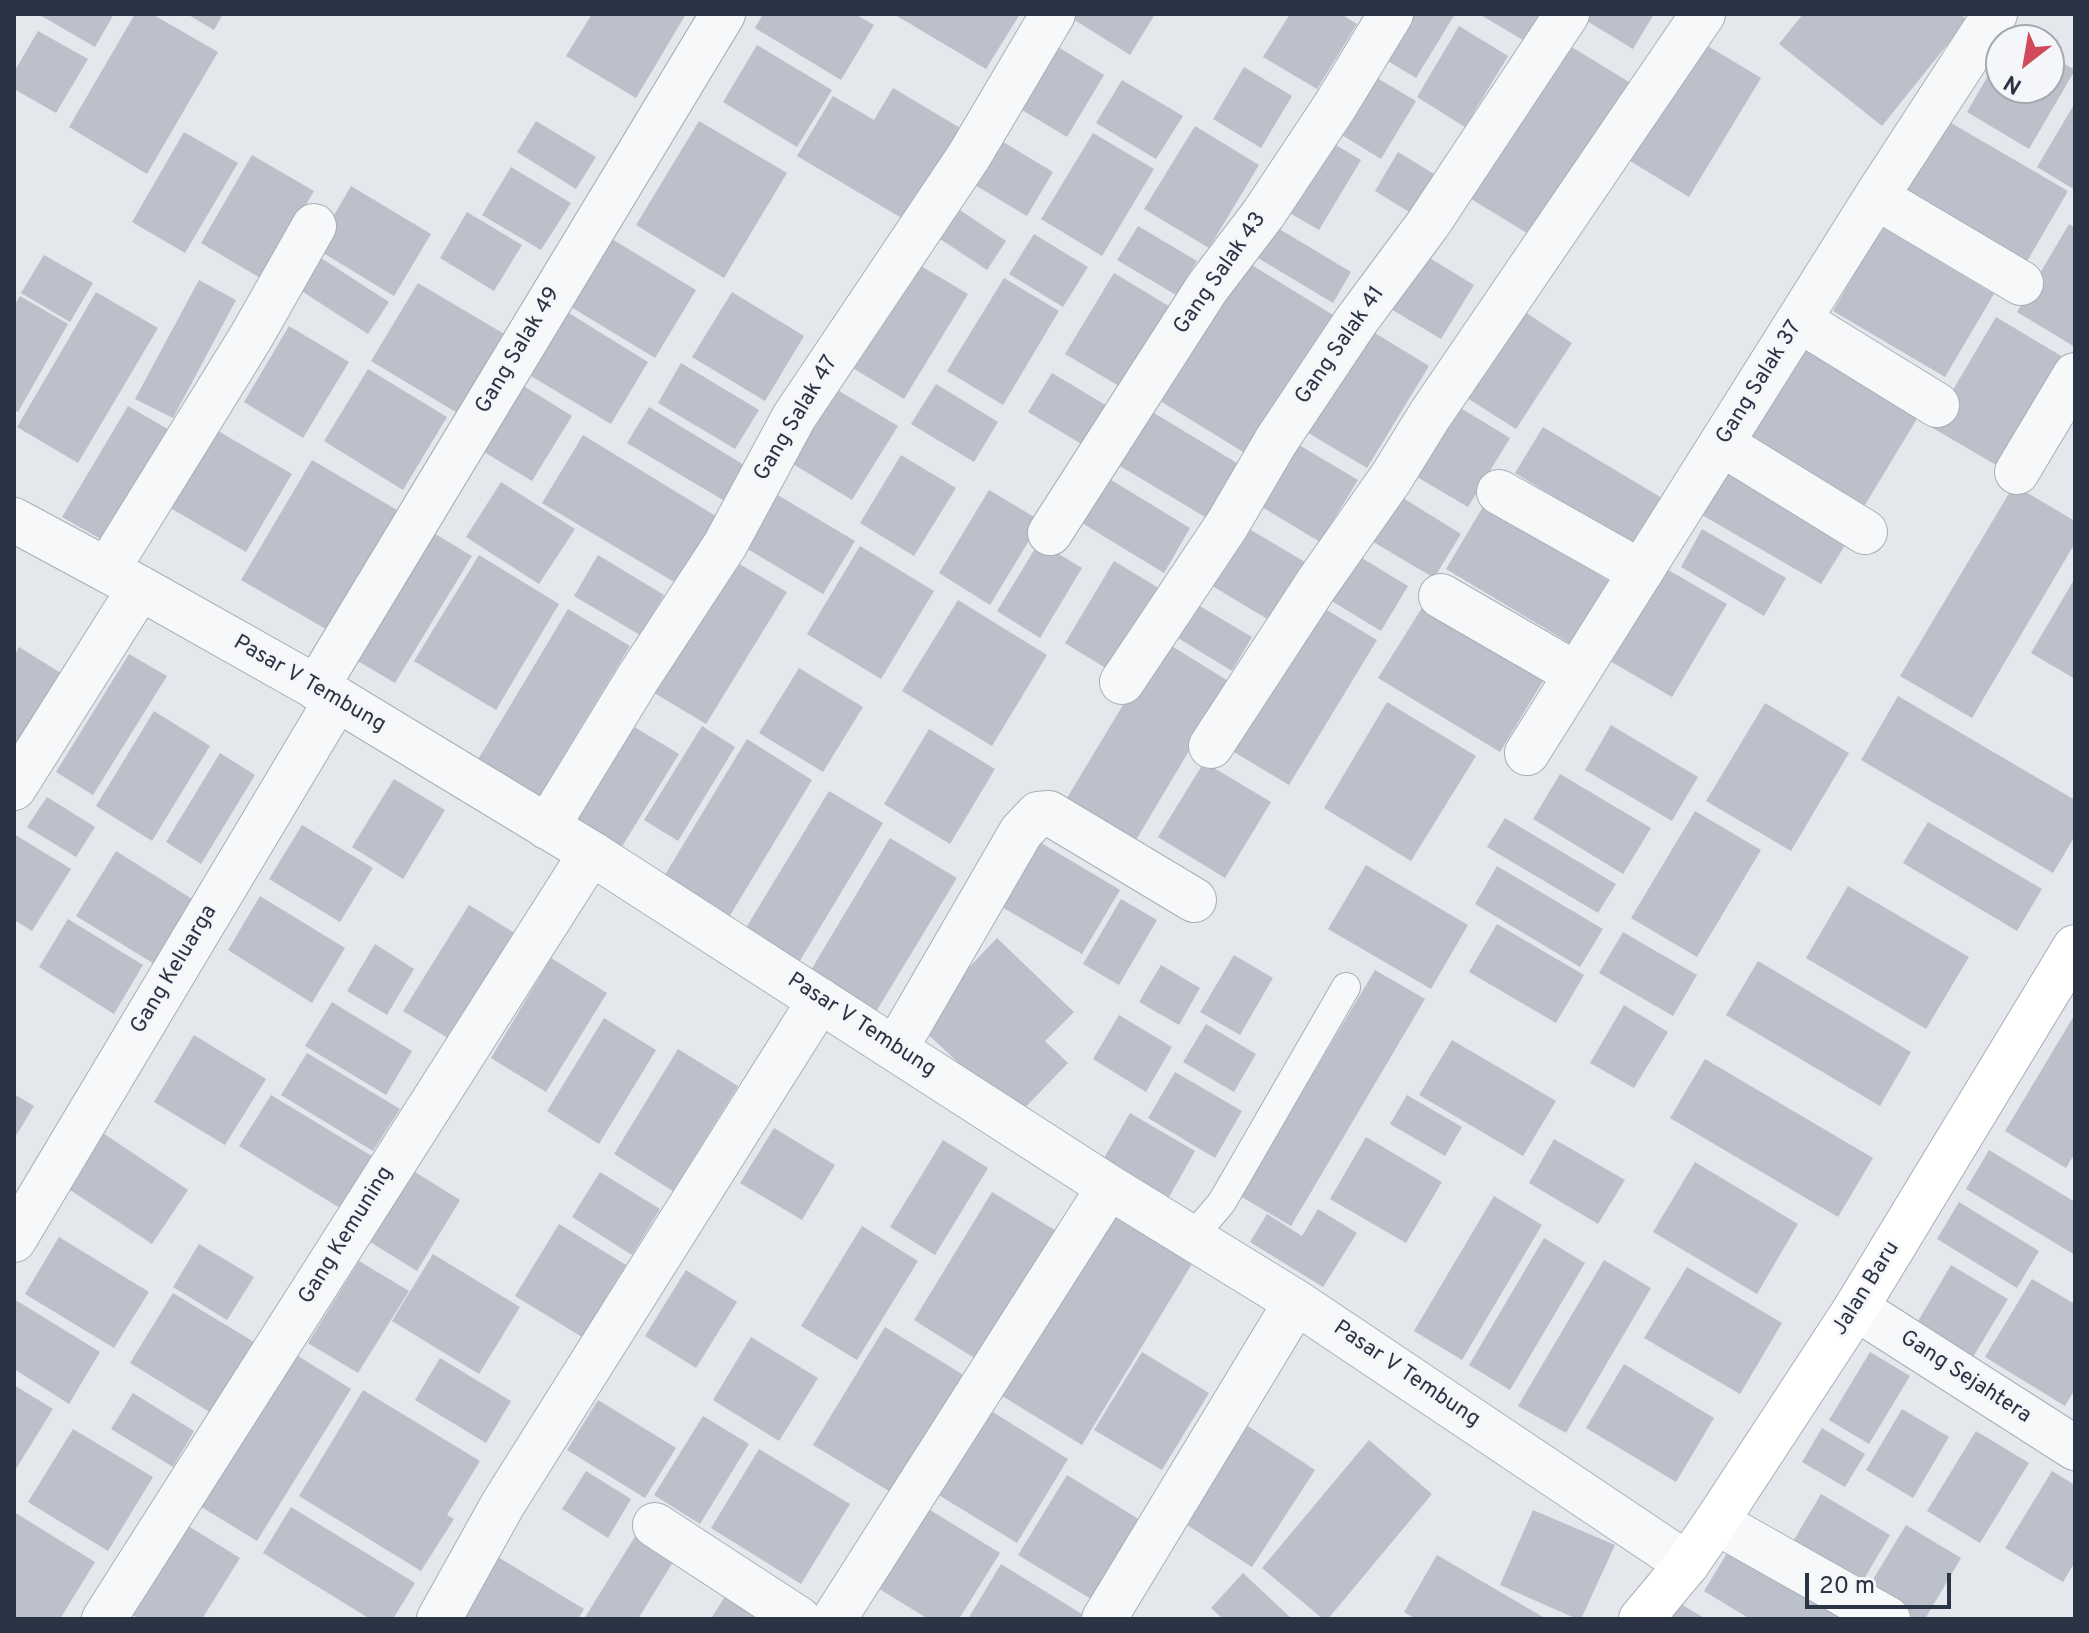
<!DOCTYPE html>
<style>
body{margin:0}
#map{position:relative;width:2089px;height:1633px;overflow:hidden;background:#e4e7ec;font-family:Overpass,sans-serif}
canvas{display:block}
.frame{position:absolute;inset:0;border:16px solid #2b3445;pointer-events:none}
.north{position:absolute;left:1985px;top:24px;width:80px;height:80px;box-sizing:border-box;background:#f4f6f9;border:2px solid #a4a8b1;border-radius:50%;rotate:211deg;font-size:22px;font-weight:700;line-height:32px;text-align:center;color:#2b3445}
.north::after{content:'';display:block;margin:auto;width:28px;height:36px;background:#d1495b;clip-path:polygon(50% 0,100% 100%,50% 72%,0 100%)}
.scale{position:absolute;left:1805px;top:1573px;width:146px;height:36px;box-sizing:border-box;border:4px solid #2b3445;border-top:0;padding-left:10px;font-size:24px;line-height:28px;white-space:nowrap;color:#2b3445;-webkit-text-stroke:6px #f4f6f9;paint-order:stroke}
</style>
<div id="map">
<canvas width="2089" height="1633"></canvas>
<div class="frame"></div>
<div class="north">N</div>
<div class="scale">20 m</div>
</div>
<script>
const g = document.querySelector('canvas').getContext('2d');
g.lineJoin = 'round';
function paint(path, color) {
  g.fillStyle = color;
  g.fill(path, 'evenodd');
}
function poly(rows) {
  const path = new Path2D();
  for (const r of rows) {
    path.moveTo(r[0], r[1]);
    for (let i = 2; i < r.length; i += 2) path.lineTo(r[i], r[i + 1]);
  }
  return path;
}
function strokePath(path, color, width, dash) {
  g.strokeStyle = color;
  g.lineWidth = width;
  g.lineCap = dash ? 'butt' : 'round';
  g.setLineDash(dash || []);
  g.stroke(path);
}
function label(font, color, halo, rows, align = 'center') {
  g.font = font + ' Overpass,sans-serif';
  g.lineWidth = 6;
  g.setLineDash([]);
  g.textBaseline = 'middle';
  g.strokeStyle = halo;
  g.fillStyle = color;
  for (const [text, x, y, turn = 0] of rows) {
    g.save();
    g.translate(x, y);
    g.rotate((+turn || 0) * Math.PI / 180);
    g.textAlign = isNaN(turn) ? turn : align;
    if (halo) g.strokeText(text, 0, 0);
    g.fillText(text, 0, 0);
    g.restore();
  }
}
paint(poly([
 [38,14,114,14,95,47],
 [135,14,152,14,218,52,147,174,69,127],
 [187,14,223,14,214,30],
 [592,14,686,14,636,98,566,56],
 [763,14,855,14,874,25,841,80,755,28],
 [899,14,1020,14,986,69,897,16],
 [1065,14,1155,14,1130,55],
 [1290,14,1341,14,1357,24,1317,89,1263,57],
 [1402,14,1455,14,1416,78,1378,55],
 [1479,14,1545,14,1528,43],
 [1584,14,1654,14,1633,49,1582,18],
 [1803,14,1960,14,1967,20,1882,126,1779,44],
 [1459,26,1508,56,1465,127,1417,97],
 [38,31,88,59,56,113,14,89,14,72],
 [1693,37,1761,78,1689,197,1622,156],
 [1557,38,1634,85,1540,241,1463,194],
 [1045,39,1104,75,1067,137,1007,101],
 [757,45,832,90,797,147,723,102],
 [2001,53,2001,88,2049,88,2049,55,2075,70,2029,149,1967,112],
 [1244,67,1292,96,1261,148,1213,119],
 [1362,69,1416,101,1381,159,1327,126],
 [1122,80,1183,116,1156,159,1096,123],
 [893,88,962,129,910,223,797,156,833,96,874,120],
 [2075,103,2075,190,2037,167],
 [1946,120,2068,191,2026,263,1904,190],
 [536,121,596,157,576,189,517,152],
 [699,121,787,173,724,278,636,225],
 [1195,126,1259,165,1209,248,1144,209],
 [184,132,238,163,185,253,132,222],
 [1093,133,1154,169,1102,256,1041,219],
 [995,137,1053,172,1027,216,968,181],
 [1326,139,1361,160,1319,230,1283,209],
 [1398,152,1434,174,1411,213,1375,191],
 [252,155,314,191,262,279,201,243],
 [511,167,571,203,541,250,482,215],
 [351,186,431,234,394,296,315,248],
 [948,202,1006,241,987,270,928,231],
 [467,212,522,245,494,291,440,258],
 [1271,224,1351,272,1333,303,1253,255],
 [2069,224,2075,228,2075,347,2017,312],
 [1138,226,1197,261,1176,295,1117,260],
 [1882,227,1994,294,1945,377,1833,311],
 [1034,234,1088,267,1063,307,1009,274],
 [607,236,696,290,655,358,566,304],
 [1415,249,1474,285,1441,339,1381,303],
 [44,255,93,283,70,322,21,293],
 [1237,256,1338,318,1253,458,1152,396],
 [321,258,389,302,368,334,300,290],
 [909,259,968,294,904,399,846,364],
 [1114,273,1172,308,1124,389,1065,354],
 [1004,278,1059,311,1003,405,947,371],
 [199,280,236,300,173,418,135,399],
 [418,283,506,335,459,414,371,361],
 [96,292,158,328,78,463,17,427],
 [732,292,804,336,765,401,692,357],
 [20,296,68,324,18,412,14,410,14,306],
 [1513,304,1572,343,1516,429,1456,391],
 [564,310,648,362,611,424,526,373],
 [1996,317,2068,360,2003,469,1931,427],
 [1362,325,1429,366,1367,468,1300,428],
 [289,326,349,362,303,438,244,402],
 [1800,340,1921,412,1865,505,1744,434],
 [681,363,759,410,735,449,658,403],
 [368,369,447,417,403,490,324,441],
 [1052,373,1114,410,1090,449,1028,412],
 [514,380,572,416,532,481,474,446],
 [824,382,898,426,852,500,780,456],
 [936,384,998,422,974,462,911,424],
 [1449,401,1510,438,1468,507,1407,471],
 [128,406,171,431,106,542,62,517],
 [649,407,744,465,723,500,627,443],
 [1144,407,1252,472,1220,526,1110,460],
 [1543,427,1667,501,1638,548,1515,473],
 [213,428,292,474,246,552,167,506],
 [583,435,719,518,679,585,542,503],
 [1289,439,1358,480,1320,542,1252,501],
 [901,455,956,488,914,556,860,523],
 [312,460,402,513,331,632,241,580],
 [1723,465,1849,539,1821,584,1695,511],
 [1103,475,1190,528,1164,573,1077,520],
 [501,482,575,529,539,584,466,537],
 [2014,485,2075,521,2075,543,1972,718,1900,676],
 [1387,488,1461,534,1434,578,1360,534],
 [989,490,1041,521,990,605,939,573],
 [771,491,855,541,823,594,739,544],
 [1484,505,1614,584,1576,647,1446,569],
 [1234,520,1305,562,1269,620,1199,578],
 [427,529,472,556,395,683,351,657],
 [1702,529,1786,578,1764,616,1681,567],
 [1039,542,1082,568,1040,638,997,611],
 [860,546,934,591,881,679,807,634],
 [1347,549,1408,586,1381,631,1320,594],
 [479,555,559,604,496,710,414,661],
 [598,555,664,595,640,635,574,596],
 [726,556,787,592,706,724,646,688],
 [1114,561,1162,590,1112,672,1065,643],
 [1658,564,1727,604,1672,697,1603,657],
 [2075,578,2075,679,2031,653],
 [958,600,1047,655,992,746,902,691],
 [1312,601,1377,640,1289,785,1224,746],
 [1193,602,1252,637,1232,671,1173,635],
 [1425,603,1546,676,1500,752,1378,678],
 [568,609,630,646,532,808,471,771],
 [1162,640,1230,682,1133,845,1064,803],
 [19,647,72,680,14,756,14,656],
 [129,654,167,676,93,795,56,772],
 [799,668,863,707,823,772,759,733],
 [1898,696,2075,800,2075,836,2053,873,1861,760],
 [1387,702,1476,756,1411,861,1324,808],
 [1765,703,1849,753,1791,851,1706,801],
 [154,711,210,746,152,841,96,806],
 [623,720,679,754,621,848,566,815],
 [1611,725,1698,777,1672,821,1585,770],
 [702,726,735,747,678,841,644,820],
 [929,729,995,769,950,844,884,804],
 [747,739,812,780,726,922,660,883],
 [220,753,255,775,201,864,166,842],
 [1204,762,1271,802,1225,878,1158,837],
 [1560,774,1651,828,1623,874,1533,819],
 [394,779,445,810,403,879,352,847],
 [829,791,883,823,795,969,741,936],
 [47,797,95,827,76,857,27,827],
 [1695,811,1761,850,1697,957,1631,918],
 [1505,818,1616,884,1598,913,1487,847],
 [1928,822,2042,889,2017,931,1903,863],
 [302,825,373,868,340,922,269,879],
 [14,834,71,869,32,931,14,920],
 [1028,835,1120,890,1082,954,990,900],
 [890,838,957,878,874,1015,808,975],
 [116,851,200,904,161,968,76,916],
 [1366,865,1468,925,1431,989,1328,929],
 [1497,866,1603,929,1580,967,1475,904],
 [1848,886,1969,957,1926,1029,1806,958],
 [260,896,345,948,312,1003,228,950],
 [1121,899,1157,920,1119,985,1083,964],
 [469,905,523,938,458,1044,403,1011],
 [68,919,143,965,114,1014,39,967],
 [1497,924,1584,975,1556,1023,1469,972],
 [1623,932,1697,975,1673,1016,1599,973],
 [997,938,1074,1012,1045,1041,1068,1063,1016,1117,916,1023],
 [375,944,414,969,387,1015,347,991],
 [1234,955,1273,978,1240,1035,1200,1012],
 [551,958,607,993,546,1092,491,1058],
 [1758,961,1911,1052,1880,1106,1726,1015],
 [1161,965,1200,988,1179,1025,1139,1002],
 [1375,970,1425,999,1291,1226,1240,1196],
 [332,1002,412,1051,386,1095,305,1046],
 [1624,1005,1668,1032,1634,1088,1590,1063],
 [2075,1014,2075,1153,2066,1168,2005,1131],
 [1119,1015,1172,1047,1146,1092,1093,1059],
 [604,1018,656,1050,599,1144,547,1111],
 [1206,1024,1256,1054,1234,1092,1183,1062],
 [194,1035,266,1079,225,1145,154,1102],
 [1452,1040,1556,1101,1523,1156,1419,1095],
 [678,1049,738,1086,673,1191,614,1154],
 [307,1053,400,1109,373,1151,281,1095],
 [1705,1059,1873,1158,1838,1217,1670,1118],
 [1175,1072,1242,1111,1215,1158,1148,1118],
 [14,1094,34,1106,14,1139],
 [271,1095,380,1161,348,1213,239,1146],
 [1407,1095,1462,1127,1445,1156,1390,1124],
 [1130,1113,1195,1151,1169,1197,1104,1158],
 [91,1125,188,1190,152,1244,55,1180],
 [774,1128,835,1165,802,1220,740,1183],
 [1366,1137,1442,1182,1406,1243,1330,1199],
 [1554,1139,1625,1180,1598,1224,1529,1183],
 [943,1140,988,1168,935,1255,890,1227],
 [1989,1150,2075,1202,2075,1255,1966,1189],
 [1695,1162,1798,1224,1757,1294,1653,1232],
 [410,1169,460,1200,417,1271,367,1240],
 [600,1172,660,1209,632,1255,572,1217],
 [992,1192,1058,1232,979,1361,914,1320],
 [1494,1196,1542,1225,1462,1360,1414,1331],
 [1959,1202,2039,1251,2017,1288,1937,1239],
 [1107,1206,1195,1259,1082,1445,994,1391],
 [1318,1209,1357,1233,1323,1287,1250,1242,1267,1214,1302,1236],
 [559,1224,626,1265,582,1337,515,1296],
 [862,1226,918,1261,857,1360,801,1326],
 [59,1237,149,1292,114,1348,25,1294],
 [1544,1238,1585,1263,1510,1390,1469,1365],
 [199,1244,254,1277,227,1320,173,1287],
 [433,1254,520,1307,479,1374,392,1321],
 [1604,1260,1651,1288,1566,1433,1518,1406],
 [359,1261,409,1291,358,1373,308,1343],
 [1951,1265,2008,1299,1970,1362,1914,1328],
 [1687,1267,1782,1323,1740,1394,1644,1338],
 [686,1270,737,1302,696,1368,645,1336],
 [2032,1279,2075,1304,2075,1389,2065,1406,1985,1357],
 [173,1293,259,1345,216,1416,130,1363],
 [14,1299,100,1352,69,1404,14,1369],
 [885,1327,975,1382,902,1499,813,1445],
 [751,1337,818,1378,779,1441,713,1400],
 [290,1351,351,1389,257,1541,195,1503],
 [1142,1352,1209,1393,1162,1470,1094,1430],
 [1870,1352,1910,1376,1869,1444,1829,1420],
 [440,1358,511,1401,486,1443,415,1400],
 [1624,1364,1714,1418,1676,1482,1586,1428],
 [14,1385,53,1409,14,1472],
 [363,1390,480,1461,447,1515,454,1519,421,1571,299,1496],
 [133,1393,194,1431,173,1467,111,1429],
 [598,1400,676,1448,645,1498,567,1450],
 [980,1404,1068,1459,1017,1543,929,1489],
 [1902,1409,1949,1437,1913,1498,1866,1470],
 [703,1416,749,1444,700,1524,654,1495],
 [1248,1426,1315,1470,1252,1567,1184,1523],
 [1822,1428,1865,1454,1845,1487,1802,1462],
 [73,1429,153,1477,108,1551,28,1502],
 [1976,1431,2029,1463,1980,1543,1927,1511],
 [1369,1440,1432,1494,1328,1619,1323,1619,1262,1568],
 [759,1449,850,1504,801,1584,711,1528],
 [586,1471,631,1499,608,1538,562,1509],
 [2052,1471,2075,1485,2075,1562,2063,1582,2005,1548],
 [1067,1475,1140,1520,1091,1599,1018,1555],
 [1821,1494,1890,1535,1857,1591,1788,1550],
 [922,1505,1000,1553,959,1619,928,1619,873,1585],
 [291,1507,415,1583,393,1619,370,1619,263,1553],
 [1533,1510,1615,1545,1581,1619,1577,1619,1500,1585],
 [14,1512,95,1562,60,1619,14,1619],
 [185,1524,240,1558,202,1619,139,1619,131,1614],
 [1906,1525,1961,1558,1925,1619,1912,1619,1866,1591],
 [639,1530,678,1554,638,1619,584,1619],
 [1732,1545,1855,1619,1750,1619,1704,1591],
 [488,1551,584,1609,578,1619,456,1619],
 [1437,1555,1543,1617,1542,1619,1416,1619,1404,1612],
 [1001,1564,1085,1616,1083,1619,968,1619],
 [1243,1573,1292,1619,1223,1619,1211,1608],
 [727,1593,769,1619,711,1619],
 [1679,1603,1706,1619,1669,1619]
]), '#bbc0ca');
const service = poly([
 [1191,1239,1222,1202,1346,987]
]);
const minor = poly([
 [1876,197,2021,283],
 [1799,320,1937,405],
 [1722,444,1865,532],
 [2017,472,2075,375],
 [1499,492,1641,572],
 [14,520,140,588,337,699,591,853,1109,1187,1296,1302,1687,1564],
 [1050,533,1207,288,1264,213,1335,106,1391,14],
 [107,570,251,337,314,226],
 [1441,596,1576,674],
 [1122,682,1227,525,1276,441,1356,321,1428,224,1567,14],
 [316,688,723,14],
 [1211,746,1316,585,1391,478,1430,415,1703,14],
 [1527,753,1876,197,1995,14],
 [14,788,140,588],
 [547,827,638,678,725,545,794,417,969,156,1053,14],
 [896,1048,1021,832,1038,814,1049,813,1194,900],
 [14,1240,337,699],
 [1856,1308,2075,1448],
 [1716,1522,1888,1619],
 [655,1525,799,1619],
 [104,1619,591,853],
 [439,1619,503,1504,820,1000],
 [834,1619,1109,1187],
 [1104,1619,1296,1302]
]);
const secondary = poly([
 [1641,1619,1687,1564,1716,1522,1856,1308,2075,947]
]);
strokePath(service, '#a9aeb7', 30);
strokePath(minor, '#a9aeb7', 46);
strokePath(secondary, '#a9aeb7', 46);
strokePath(service, '#f7f8fa', 28);
strokePath(minor, '#f7f8fa', 44);
strokePath(secondary, '#fff', 44);
label('22px', '#2b3445', '#f4f6f9', [
 ["Gang Salak 43",1221,274,-55],
 ["Gang Salak 41",1341,346,-55],
 ["Gang Salak 49",519,351,-59],
 ["Gang Salak 37",1760,383,-58],
 ["Gang Salak 47",797,419,-59],
 ["Pasar V Tembung",309,685,30],
 ["Gang Keluarga",175,970,-59],
 ["Pasar V Tembung",861,1026,33],
 ["Gang Kemuning",347,1236,-58],
 ["Jalan Baru",1867,1289,-58],
 ["Pasar V Tembung",1406,1375,34],
 ["Gang Sejahtera",1965,1378,33]
]);
</script>
